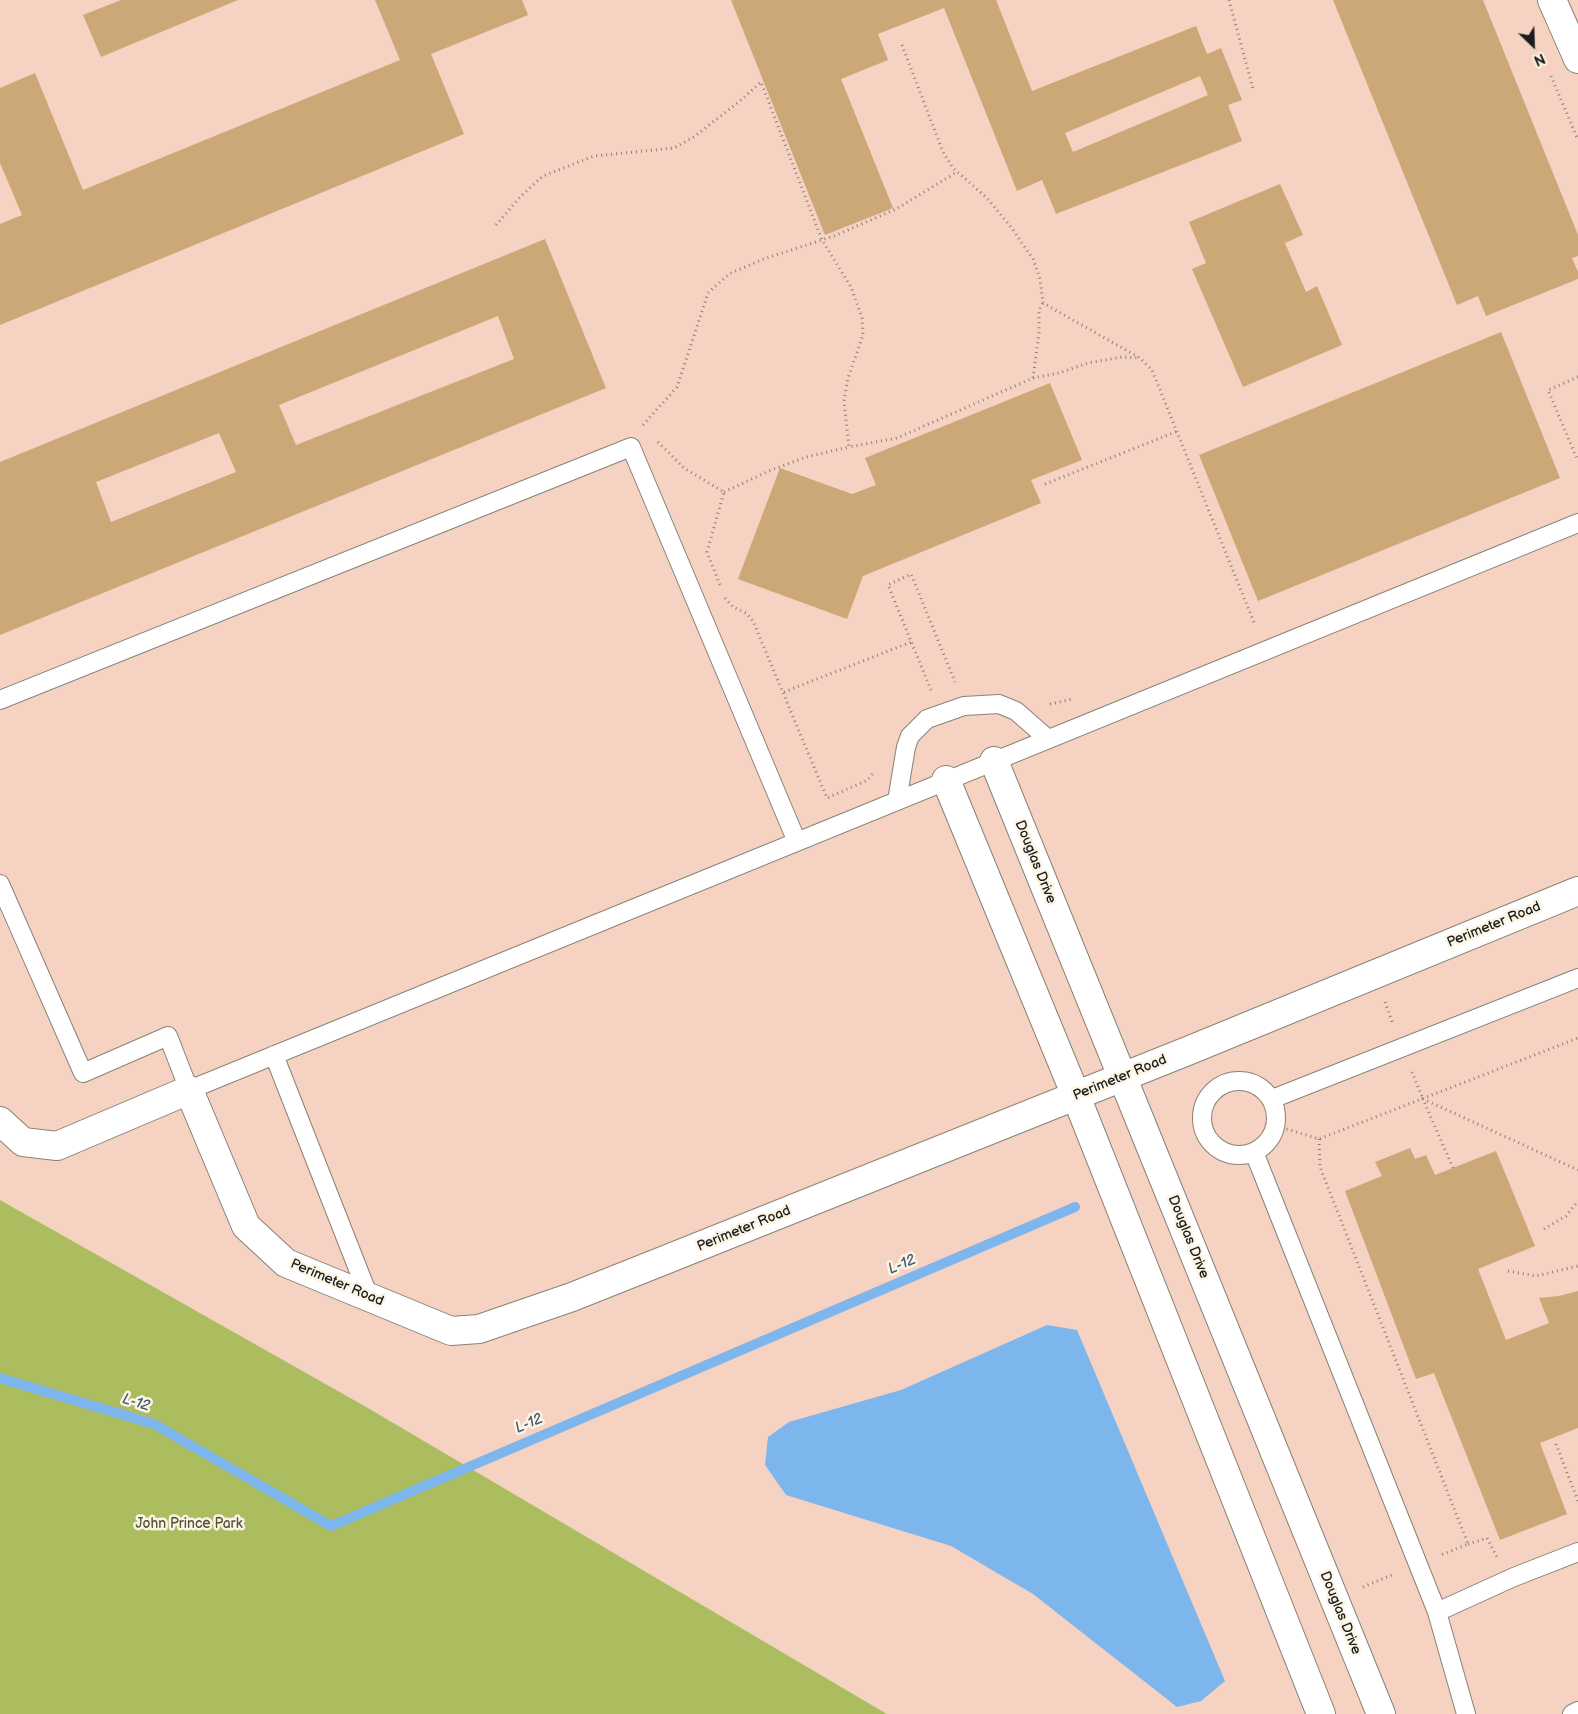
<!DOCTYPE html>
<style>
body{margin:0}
#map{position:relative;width:1578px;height:1714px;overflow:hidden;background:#f4e8cf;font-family:"Balsamiq Sans",sans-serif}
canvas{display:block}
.north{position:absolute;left:1508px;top:20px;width:50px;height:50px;-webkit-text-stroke:4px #fcf5e5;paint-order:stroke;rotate:156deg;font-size:14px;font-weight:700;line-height:20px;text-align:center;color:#1c1c1c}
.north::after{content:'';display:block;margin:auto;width:18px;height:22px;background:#1c1c1c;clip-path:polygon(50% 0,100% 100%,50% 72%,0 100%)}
</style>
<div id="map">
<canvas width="1578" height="1714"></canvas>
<div class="north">N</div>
</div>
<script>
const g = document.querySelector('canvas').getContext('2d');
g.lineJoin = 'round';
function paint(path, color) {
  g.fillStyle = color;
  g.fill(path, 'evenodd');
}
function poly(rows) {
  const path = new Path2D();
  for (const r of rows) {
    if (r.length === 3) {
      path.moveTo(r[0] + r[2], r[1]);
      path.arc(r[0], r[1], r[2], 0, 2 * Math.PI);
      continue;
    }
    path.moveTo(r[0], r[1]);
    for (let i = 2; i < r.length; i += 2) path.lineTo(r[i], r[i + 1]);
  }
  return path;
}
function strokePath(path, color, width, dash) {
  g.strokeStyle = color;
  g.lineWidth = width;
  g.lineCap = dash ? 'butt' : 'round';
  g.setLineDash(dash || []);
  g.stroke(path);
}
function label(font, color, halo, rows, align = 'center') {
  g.font = font + ' "Balsamiq Sans",sans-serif';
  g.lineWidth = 5;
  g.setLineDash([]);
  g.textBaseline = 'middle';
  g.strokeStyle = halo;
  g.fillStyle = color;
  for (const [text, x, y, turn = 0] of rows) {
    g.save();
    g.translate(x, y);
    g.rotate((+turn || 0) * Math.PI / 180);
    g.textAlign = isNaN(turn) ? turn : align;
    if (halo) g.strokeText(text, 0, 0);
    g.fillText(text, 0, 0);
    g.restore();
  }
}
paint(poly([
 [0,0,1578,0,1578,1714,887,1714,368,1408,0,1200]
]), '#f6d2c3');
paint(poly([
 [0,1200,368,1408,887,1714,0,1714]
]), '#acbd60');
paint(poly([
 [1047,1325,1077,1330,1225,1681,1201,1701,1177,1707,1033,1594,951,1546,786,1495,765,1465,768,1437,789,1422,901,1390]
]), '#7cb6ed');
strokePath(poly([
 [0,1378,154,1424,331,1526,1075,1207]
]), '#7cb6ed', 10);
paint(poly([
 [121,0,238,0,101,57,83,15],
 [375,0,522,0,528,15,431,54,464,134,0,325,0,224,22,215,0,163,0,88,35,73,83,190,400,60],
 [731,0,996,0,1032,91,1196,26,1207,54,1221,48,1242,100,1228,105,1242,141,1056,214,1042,180,1017,191,944,8,878,34,888,60,841,79,893,208,825,235],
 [1200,76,1208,95,1073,152,1065,133],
 [1333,0,1483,0,1578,235,1578,256,1572,258,1578,272,1578,279,1486,316,1478,296,1457,305],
 [1280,184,1303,235,1285,243,1306,292,1317,286,1342,345,1243,387,1192,269,1206,263,1189,222],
 [545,239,606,388,0,635,0,462],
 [498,316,514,359,296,445,279,405],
 [219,433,236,472,111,522,96,482],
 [1501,332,1560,478,1258,601,1199,455],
 [1050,383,1082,460,1031,480,1041,503,863,576,847,619,738,579,780,468,852,494,876,485,865,458],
 [1410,1148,1415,1159,1426,1155,1435,1175,1496,1151,1535,1246,1478,1269,1506,1340,1549,1323,1539,1298,1559,1296,1578,1291,1578,1428,1540,1443,1567,1514,1500,1540,1434,1373,1416,1379,1345,1191,1382,1176,1375,1162]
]), '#cca777');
const lane = poly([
 [0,700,631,447,797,842],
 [897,801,906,747,910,736,927,719,964,706,999,704,1016,711,1048,739],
 [0,884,83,1073,168,1036,189,1090,1578,523],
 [274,1055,369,1297],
 [1239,1118,37],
 [1272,1099,1578,978],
 [1254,1152,1437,1612],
 [1466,1714,1437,1612,1514,1577,1578,1552],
 [1572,1714,1578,1711]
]);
const street = poly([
 [1552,0,1578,59],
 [994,761,1381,1714],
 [946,780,1076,1096,1321,1714],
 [0,1121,23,1142,57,1146,189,1090,246,1226,286,1263,451,1331,479,1329,572,1297,660,1262,1190,1050,1578,891]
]);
strokePath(lane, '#888276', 20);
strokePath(street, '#888276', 30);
strokePath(poly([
 [1229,0,1253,89],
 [902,45,943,152,953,168,987,198,1011,227,1033,259,1040,279,1043,303,1140,358,1152,370,1255,625],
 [1551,76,1578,140],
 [496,225,521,196,543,176,594,156,674,148,694,137,741,100,761,82,822,240,851,287,862,318,863,335,848,378,844,401,849,447,897,438,1033,378,1039,333,1039,310,1043,303],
 [1578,377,1548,390,1578,461],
 [1033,378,1059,373,1088,363,1122,357,1140,358],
 [643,425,677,387,708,293,729,274,761,260,834,236,896,209,957,172],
 [658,442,684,468,724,492,707,552,720,585],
 [1045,484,1178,431],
 [724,492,769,471,806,457,849,447],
 [725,598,733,607,746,613,753,621,827,798,868,780,874,772],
 [931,690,888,585,911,574,955,682],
 [784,692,911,642],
 [1050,704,1073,699],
 [1385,1002,1393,1024],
 [1412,1072,1423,1099],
 [1277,1126,1319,1139,1578,1038],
 [1319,1139,1320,1167,1468,1544,1441,1555],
 [1453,1168,1423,1099,1578,1170],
 [1544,1229,1566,1216,1578,1201],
 [1508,1271,1536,1276,1578,1266],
 [1556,1444,1578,1501],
 [1468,1544,1487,1538,1497,1557],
 [1363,1587,1394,1574]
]), '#888276', 3, [1, 4]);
strokePath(lane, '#fff', 18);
strokePath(street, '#fff', 28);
label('14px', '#1c1c1c', '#fcf5e5', [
 ["Douglas Drive",1035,862,68],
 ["Perimeter Road",1494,925,-22],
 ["Perimeter Road",1120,1078,-22],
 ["Perimeter Road",744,1229,-22],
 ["Douglas Drive",1188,1237,68],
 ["Perimeter Road",337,1283,23],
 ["Douglas Drive",1340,1613,68]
]);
label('14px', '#4e5434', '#fcf5e5', [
 ["John Prince Park",189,1524]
]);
label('italic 15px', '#425a70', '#fcf5e5', [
 ["L-12",902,1265,-23],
 ["L-12",136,1403,17],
 ["L-12",529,1424,-23]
]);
</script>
